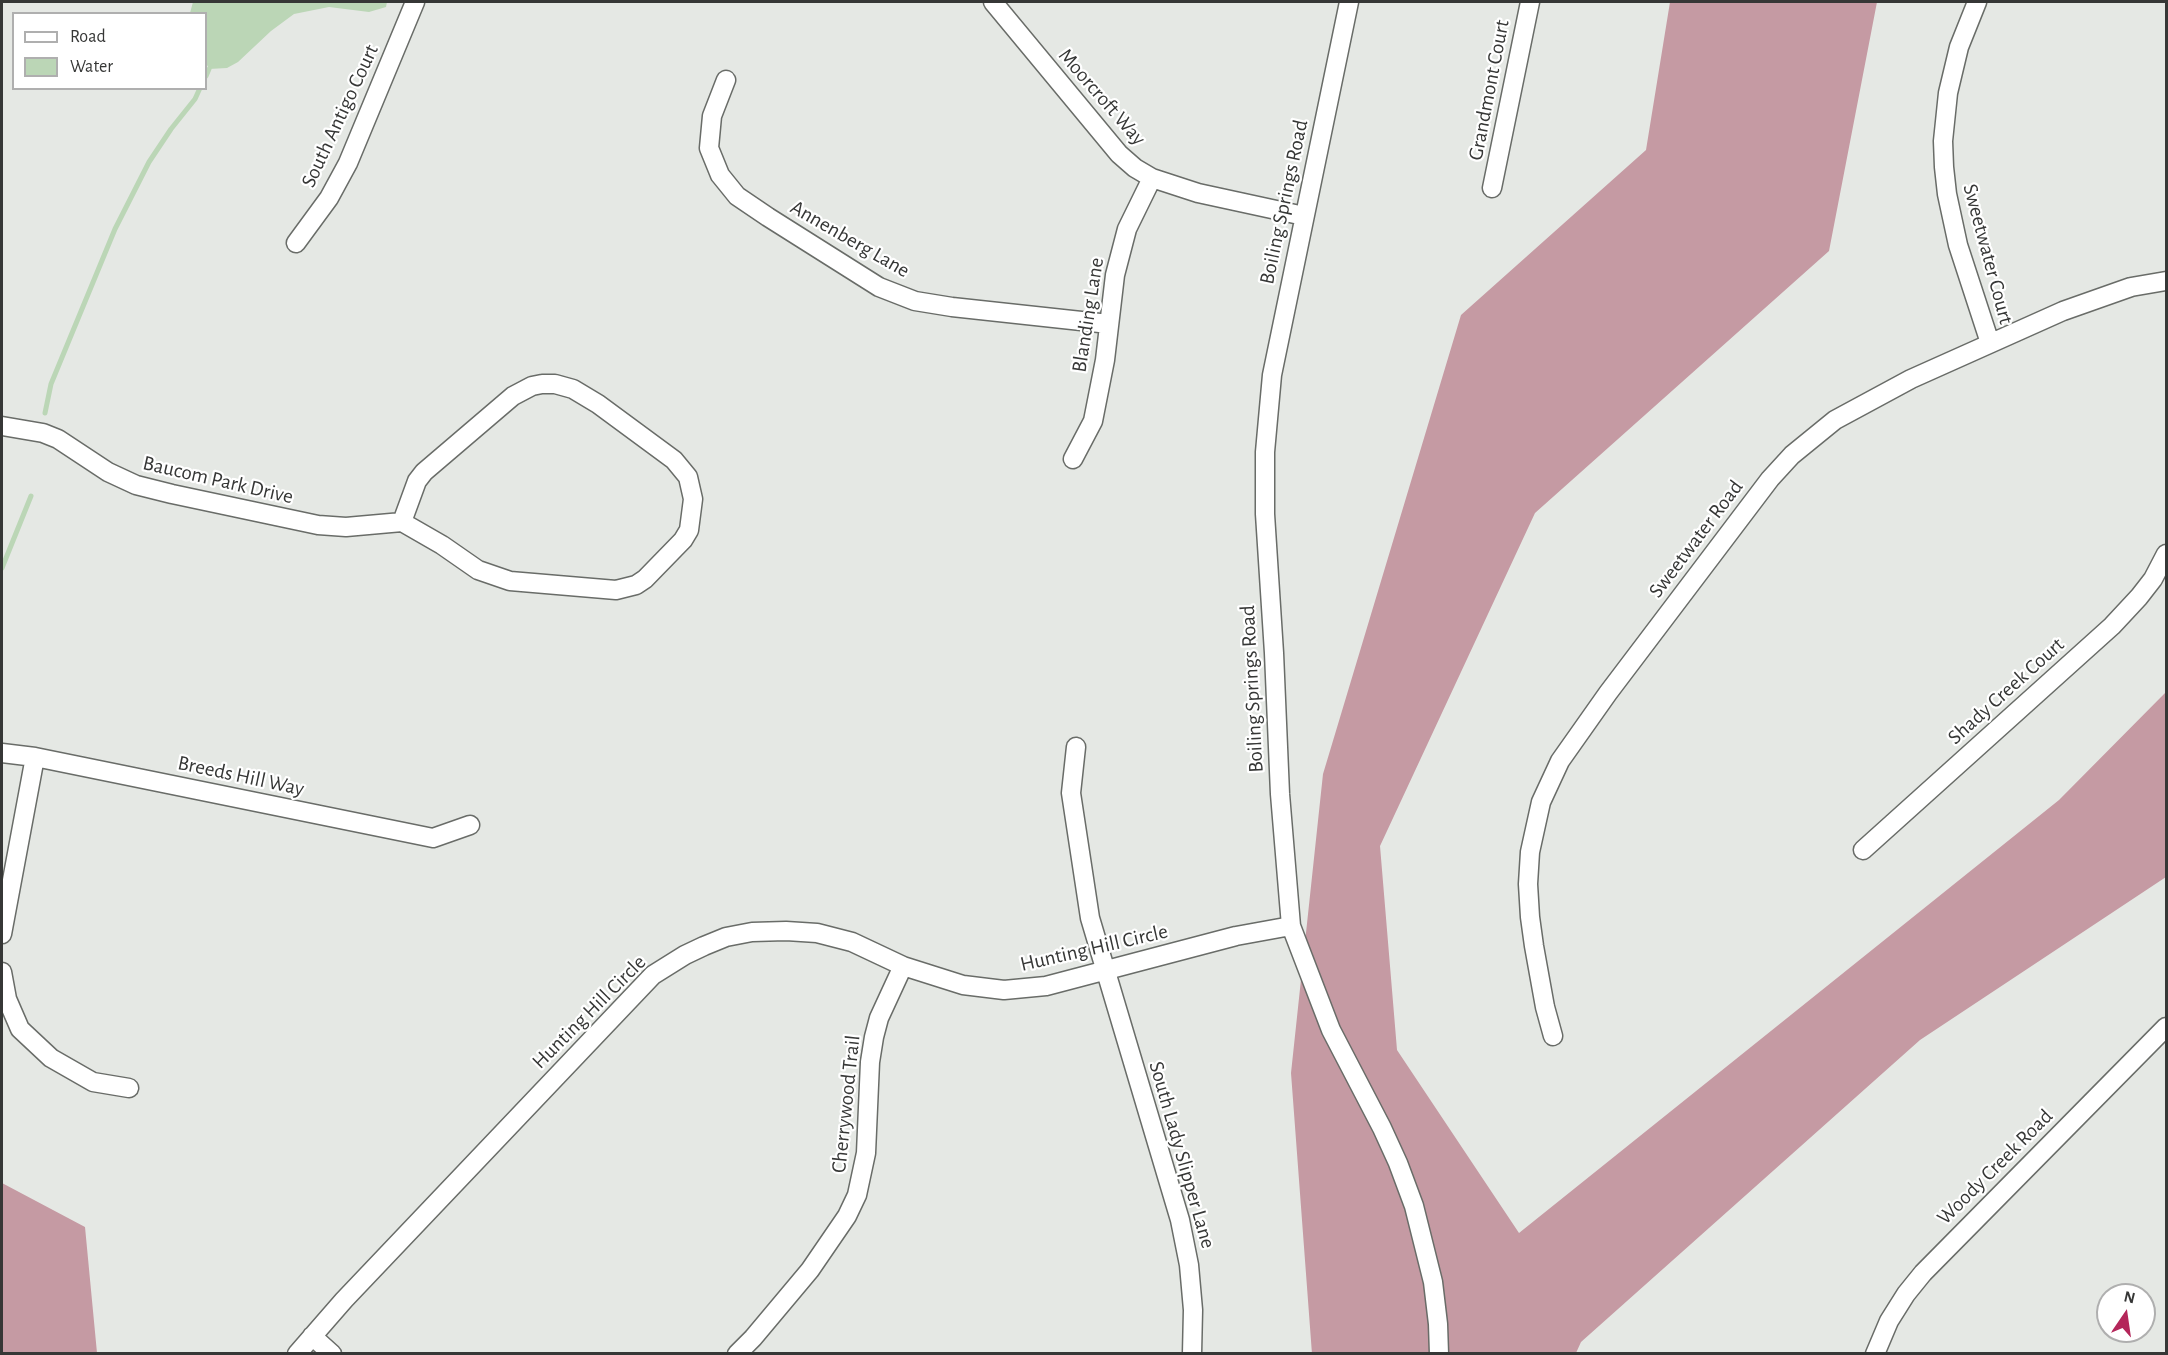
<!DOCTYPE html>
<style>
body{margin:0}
#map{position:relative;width:2168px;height:1355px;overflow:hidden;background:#e5e8e4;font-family:"Alegreya Sans",sans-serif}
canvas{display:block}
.frame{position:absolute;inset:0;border:3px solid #363736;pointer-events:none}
.legend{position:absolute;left:12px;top:12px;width:195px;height:78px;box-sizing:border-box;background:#fff;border:2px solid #afafaf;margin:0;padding:8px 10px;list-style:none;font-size:18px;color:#363736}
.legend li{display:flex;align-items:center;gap:12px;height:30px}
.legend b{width:30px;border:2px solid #afafaf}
.north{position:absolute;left:2096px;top:1283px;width:60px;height:60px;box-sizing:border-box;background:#fff;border:2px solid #afafaf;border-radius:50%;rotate:13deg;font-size:16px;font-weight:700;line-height:24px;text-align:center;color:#363736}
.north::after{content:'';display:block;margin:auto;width:21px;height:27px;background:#b4265a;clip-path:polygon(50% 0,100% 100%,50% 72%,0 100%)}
</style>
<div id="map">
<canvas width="2168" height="1355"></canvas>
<div class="frame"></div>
<ul class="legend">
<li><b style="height:8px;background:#fff"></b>Road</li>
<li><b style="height:16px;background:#bbd6b6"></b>Water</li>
</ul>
<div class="north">N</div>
</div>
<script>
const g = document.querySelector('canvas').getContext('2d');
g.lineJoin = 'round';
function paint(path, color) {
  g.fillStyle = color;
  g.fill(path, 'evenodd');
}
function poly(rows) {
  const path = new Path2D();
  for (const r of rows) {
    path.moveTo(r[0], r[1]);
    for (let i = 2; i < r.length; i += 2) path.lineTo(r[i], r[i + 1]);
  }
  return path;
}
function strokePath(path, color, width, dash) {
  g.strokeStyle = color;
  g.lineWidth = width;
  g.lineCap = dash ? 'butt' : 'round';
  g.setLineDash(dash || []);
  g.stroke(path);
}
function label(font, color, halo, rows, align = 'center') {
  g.font = font + ' "Alegreya Sans",sans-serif';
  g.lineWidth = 4.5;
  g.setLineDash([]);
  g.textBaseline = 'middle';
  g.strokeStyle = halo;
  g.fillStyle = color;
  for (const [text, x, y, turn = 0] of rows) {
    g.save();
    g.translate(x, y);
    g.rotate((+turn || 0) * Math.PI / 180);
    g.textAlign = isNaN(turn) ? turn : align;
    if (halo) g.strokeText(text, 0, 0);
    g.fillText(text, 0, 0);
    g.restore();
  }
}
paint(poly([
 [1670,2,1877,2,1829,251,1535,513,1380,846,1397,1050,1519,1233,2059,800,2166,692,2166,877,1920,1040,1581,1342,1576,1353,1312,1354,1291,1073,1323,774,1461,315,1646,150],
 [2,1183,85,1227,97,1353,2,1353]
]), '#c59aa3');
paint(poly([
 [193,2,387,2,386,7,369,12,329,7,294,14,271,31,238,62,227,68,209,69,206,63,206,14,190,13]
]), '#bbd6b6');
strokePath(poly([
 [206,76,209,69],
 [45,413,51,384,115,229,149,162,171,129,195,99,200,88],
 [2,568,31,496]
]), '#bbd6b6', 5);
const minor = poly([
 [993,2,1119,154,1135,168,1152,178,1198,193,1304,216],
 [1349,2,1272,375,1265,452,1265,514,1274,653,1280,794,1291,926,1331,1030,1382,1128,1398,1163,1414,1206,1433,1282,1438,1324,1439,1354],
 [1977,2,1959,47,1948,93,1943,141,1944,167,1947,194,1958,245,1990,343],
 [726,80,712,116,709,148,720,175,737,196,768,217,879,287,915,301,952,307,1109,324],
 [1492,188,1530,2],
 [296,243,329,198,348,163,415,2],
 [542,384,555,384,573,389,598,404,674,460,688,477,693,499,689,530,683,540,645,579,636,585,616,590,510,581,478,570,442,545,402,522,417,481,424,472,513,396,532,386,542,384],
 [2,426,43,433,58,439,108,472,136,485,172,494,318,525,346,527,402,522],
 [1073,459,1093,421,1105,360,1115,275,1127,229,1152,178],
 [1076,747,1071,793,1090,918,1180,1220,1189,1265,1193,1310,1192,1354],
 [2,753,35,757,433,838,470,825],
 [1863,850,2112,626,2139,597,2153,579,2166,554],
 [2,934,35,757],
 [2,972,7,999,20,1029,51,1058,93,1082,129,1088],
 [1553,1036,1545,1007,1534,946,1530,917,1528,884,1530,852,1541,802,1560,761,1608,693,1770,479,1792,455,1835,420,1911,379,2063,311,2131,287,2166,281],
 [312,1336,332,1354],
 [297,1354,344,1300,653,975,685,955,704,946,726,937,752,932,786,931,817,933,852,942,903,966,963,985,1004,990,1046,986,1236,936,1291,926],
 [737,1354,753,1338,810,1270,847,1216,857,1195,866,1153,870,1062,874,1037,879,1018,903,966],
 [1875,1354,1889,1321,1906,1294,1923,1273,2166,1027]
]);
strokePath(minor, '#696c68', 21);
strokePath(minor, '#fff', 18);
label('21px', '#363736', '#fff', [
 ["Grandmont Court",1489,90,-79],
 ["Moorcroft Way",1102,97,49],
 ["South Antigo Court",340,116,-65],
 ["Boiling Springs Road",1284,202,-78],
 ["Annenberg Lane",850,239,30],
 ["Sweetwater Court",1988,254,75],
 ["Blanding Lane",1088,315,-81],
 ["Baucom Park Drive",218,480,13],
 ["Sweetwater Road",1696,539,-53],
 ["Boiling Springs Road",1252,689,-93],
 ["Shady Creek Court",2006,691,-42],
 ["Breeds Hill Way",241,776,12],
 ["Hunting Hill Circle",1094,948,-13],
 ["Hunting Hill Circle",589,1012,-45],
 ["Cherrywood Trail",846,1104,-84],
 ["South Lady Slipper Lane",1182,1155,74],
 ["Woody Creek Road",1995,1167,-45]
]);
</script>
